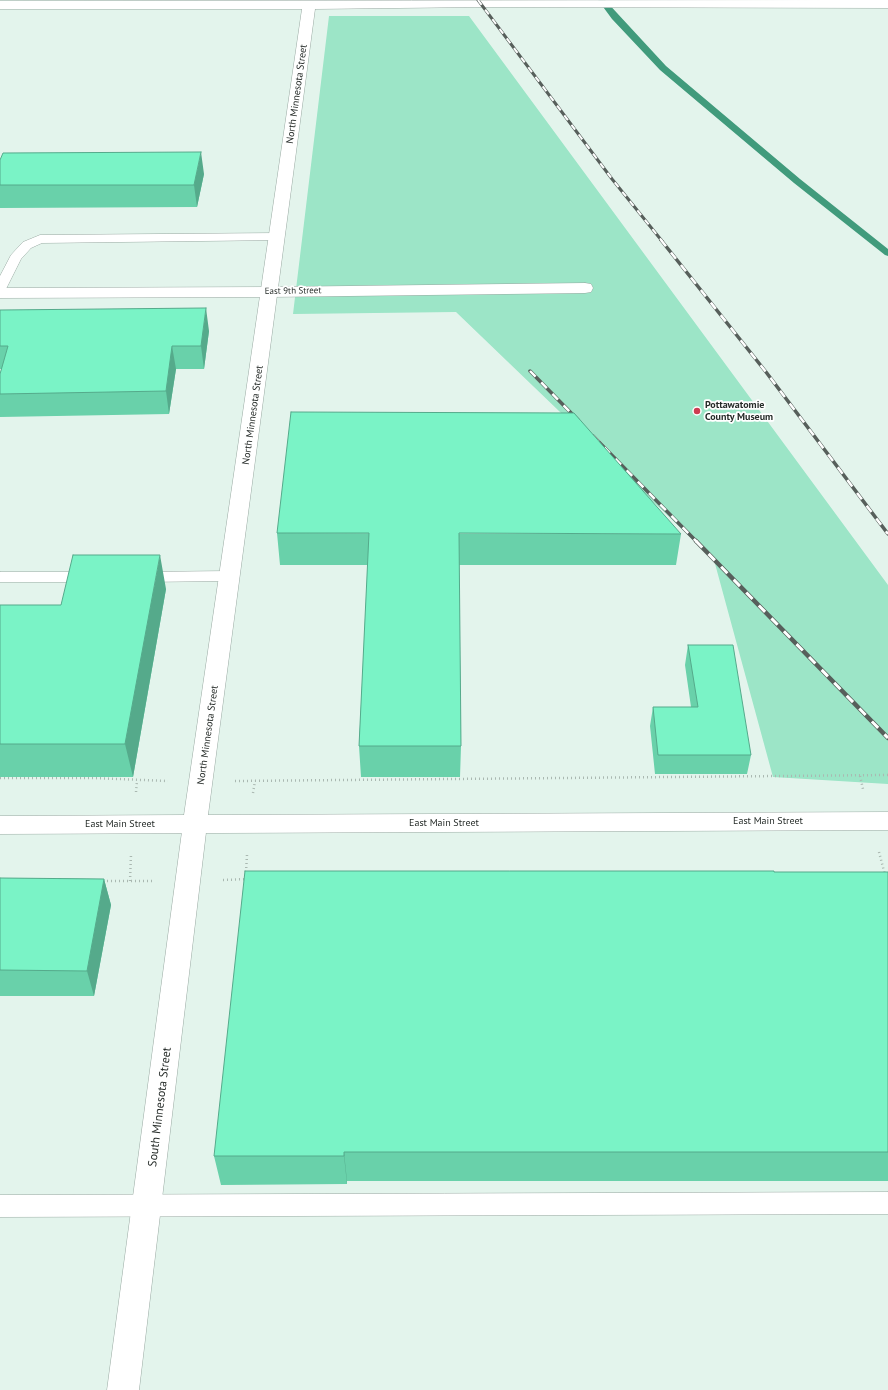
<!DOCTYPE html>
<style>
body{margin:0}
canvas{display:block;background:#e3f4ec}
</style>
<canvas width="888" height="1390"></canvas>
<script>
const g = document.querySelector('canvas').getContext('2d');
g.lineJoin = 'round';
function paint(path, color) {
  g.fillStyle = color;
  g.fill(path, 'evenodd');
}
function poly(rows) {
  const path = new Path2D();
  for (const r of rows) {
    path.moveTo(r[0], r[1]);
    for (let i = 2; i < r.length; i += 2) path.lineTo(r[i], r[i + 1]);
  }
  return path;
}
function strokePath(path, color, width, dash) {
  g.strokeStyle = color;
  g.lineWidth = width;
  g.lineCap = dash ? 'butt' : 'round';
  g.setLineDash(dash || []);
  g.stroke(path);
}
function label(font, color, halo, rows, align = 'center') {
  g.font = font + ' "PT Sans",sans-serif';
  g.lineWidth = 3.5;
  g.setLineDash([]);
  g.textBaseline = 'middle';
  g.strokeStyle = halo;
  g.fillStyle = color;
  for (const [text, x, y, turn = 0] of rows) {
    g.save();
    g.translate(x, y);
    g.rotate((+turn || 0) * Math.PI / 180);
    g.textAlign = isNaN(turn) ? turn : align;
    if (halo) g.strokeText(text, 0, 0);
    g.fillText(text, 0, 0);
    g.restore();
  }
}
paint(poly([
 [329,16,469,16,888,585,888,784,773,777,714,560,456,312,293,314]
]), '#9ce5c7');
paint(poly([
 [598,0,605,0,666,66,800,179,888,249,888,256,885,255,794,183,660,70,612,19,598,0]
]), '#419b7c');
const lane = poly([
 [278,233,282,234,284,237,282,240,42,243,31,248,21,259,6,289,5,292,0,293,0,276,11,255,23,242,40,235,278,233],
 [230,571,236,572,238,576,236,580,230,581,140,582,134,581,132,577,134,573,140,572,230,571],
 [0,572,90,572,96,573,98,577,96,581,90,582,0,582,0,572],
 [888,1192,888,1214,0,1217,0,1195,888,1192]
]);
const street = poly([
 [585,283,591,284,593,288,591,292,585,293,270,297,0,298,0,288,270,287,585,283],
 [195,815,203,817,207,824,139,1390,107,1390,183,824,187,817,195,815]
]);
const secondary = poly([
 [823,0,888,0,888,8,481,7,315,9,208,815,888,812,888,830,0,834,0,816,184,815,302,9,0,9,0,1,823,0]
]);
strokePath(lane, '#99a9a2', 1);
strokePath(street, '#99a9a2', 1);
strokePath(secondary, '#99a9a2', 1);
strokePath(poly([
 [860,776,863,789],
 [0,778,93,778,168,781],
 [235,781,888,775],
 [136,792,137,781],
 [253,793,255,781],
 [879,852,885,875],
 [246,872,247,855],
 [223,880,248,879],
 [103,881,154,881],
 [130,881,131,855]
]), '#aab8b1', 2.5, [1, 3]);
paint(lane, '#fff');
paint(street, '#fff');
paint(secondary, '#fff');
const railFar2 = poly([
 [478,0,612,179,662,241]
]);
const railFar1 = poly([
 [661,240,766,372,888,534],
 [530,371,578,420],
 [593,436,697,542]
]);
const rail = poly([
 [696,541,888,738]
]);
strokePath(railFar2, '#575f5b', 3);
strokePath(railFar1, '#575f5b', 3.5);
strokePath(rail, '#575f5b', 4.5);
strokePath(railFar2, '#fff', 2, [6]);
strokePath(railFar1, '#fff', 2.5, [8]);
strokePath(rail, '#fff', 3, [9]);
paint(poly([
 [0,160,204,174,197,207,0,208],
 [0,310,209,331,204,369,176,369,169,414,0,417,0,394,2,369,0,369],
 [277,533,681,534,676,565,459,565,461,746,460,777,361,777,359,746,368,565,280,565],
 [166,589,133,777,0,777,0,605,61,605],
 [688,645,751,755,747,774,655,774,650,726,653,707,691,707,685,665],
 [774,872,888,872,888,1181,347,1181,347,1184,221,1185,214,1156],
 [0,878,104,879,111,905,94,996,0,996]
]), '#69d1aa');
paint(poly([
 [201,152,204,174,197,207,194,185],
 [206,308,209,331,204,369,201,346],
 [172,346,176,369,169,414,166,391],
 [160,555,166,589,133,777,125,744],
 [104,879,111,905,94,996,87,971],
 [344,1152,347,1181,347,1184,344,1156]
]), '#55aa8b');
const building = poly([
 [201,152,194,185,0,185,0,160,3,153,201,152],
 [206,308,201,346,172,346,166,391,0,394,0,374,8,346,0,346,0,310,206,308],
 [291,412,574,413,681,534,459,533,461,746,359,746,369,533,277,533,291,412],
 [73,555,160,555,125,744,0,744,0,605,61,605,73,555],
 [688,645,733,645,751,755,658,755,653,707,698,707,688,645],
 [245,871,774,871,774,872,888,872,888,1152,344,1152,344,1156,214,1156,245,871],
 [0,878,104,879,87,971,0,970,0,878]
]);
paint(building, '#7af3c6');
strokePath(building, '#55aa8b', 1);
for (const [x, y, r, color] of [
 [697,411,4,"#cd3c51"]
]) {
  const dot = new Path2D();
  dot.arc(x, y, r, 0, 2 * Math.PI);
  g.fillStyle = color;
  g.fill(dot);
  strokePath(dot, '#fff', 1.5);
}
label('9px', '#262c29', '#fff', [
 ["East 9th Street",293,291,-1]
]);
label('10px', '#262c29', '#fff', [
 ["North Minnesota Street",297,94,-82],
 ["North Minnesota Street",253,415,-82],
 ["North Minnesota Street",208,735,-82],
 ["East Main Street",768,821],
 ["East Main Street",444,823],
 ["East Main Street",120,824]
]);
label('bold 10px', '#262c29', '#fff', [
 ["Pottawatomie",705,405],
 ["County Museum",705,417]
], 'left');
label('12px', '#262c29', '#fff', [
 ["South Minnesota Street",160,1107,-83]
]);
</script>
